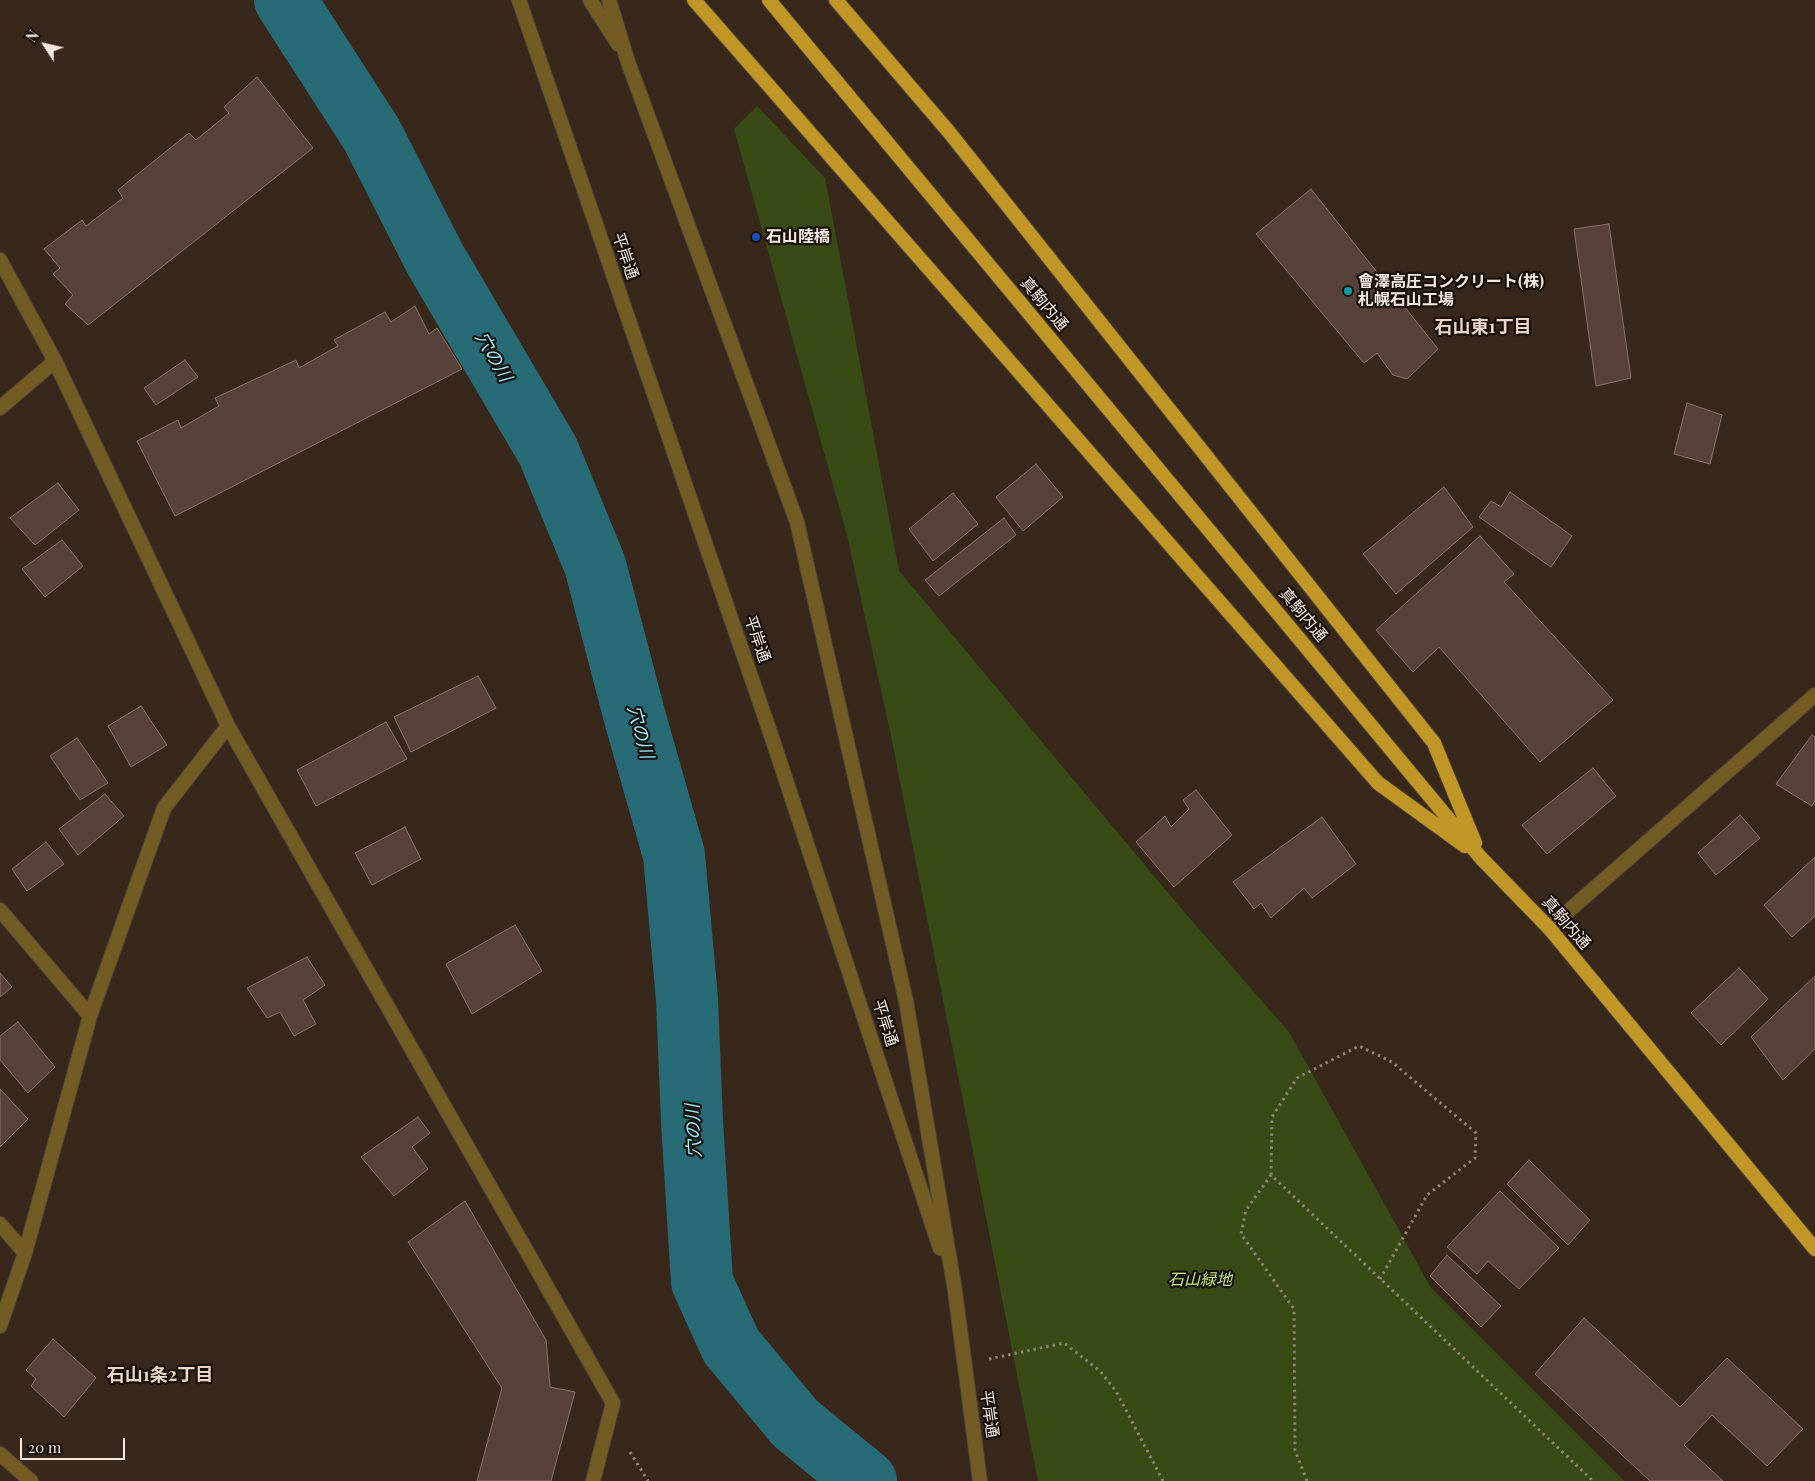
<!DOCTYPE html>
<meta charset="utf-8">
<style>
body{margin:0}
#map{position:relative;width:1815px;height:1481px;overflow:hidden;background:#37281b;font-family:"Playfair Display",serif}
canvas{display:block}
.north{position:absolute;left:20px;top:20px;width:50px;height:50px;-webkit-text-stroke:4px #19120c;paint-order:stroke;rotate:305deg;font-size:14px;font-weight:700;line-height:20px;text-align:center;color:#f4e9e1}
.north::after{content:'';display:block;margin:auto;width:18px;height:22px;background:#f4e9e1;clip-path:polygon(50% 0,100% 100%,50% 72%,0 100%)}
.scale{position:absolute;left:20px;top:1438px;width:105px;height:22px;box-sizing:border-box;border:2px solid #f4e9e1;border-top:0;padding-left:6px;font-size:15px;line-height:18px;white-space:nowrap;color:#f4e9e1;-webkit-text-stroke:4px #19120c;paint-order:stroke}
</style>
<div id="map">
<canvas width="1815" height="1481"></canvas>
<div class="north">N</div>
<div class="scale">20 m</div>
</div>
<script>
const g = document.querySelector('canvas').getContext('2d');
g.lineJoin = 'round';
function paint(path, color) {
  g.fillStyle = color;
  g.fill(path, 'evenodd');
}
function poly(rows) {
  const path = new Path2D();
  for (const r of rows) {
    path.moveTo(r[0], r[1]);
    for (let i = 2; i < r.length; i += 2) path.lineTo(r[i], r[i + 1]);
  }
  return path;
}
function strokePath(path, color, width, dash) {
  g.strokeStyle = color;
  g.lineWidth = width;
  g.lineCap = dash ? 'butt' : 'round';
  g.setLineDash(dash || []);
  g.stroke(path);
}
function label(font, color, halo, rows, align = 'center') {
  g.font = font + ' "Playfair Display","Noto Sans JP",serif';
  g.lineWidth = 4.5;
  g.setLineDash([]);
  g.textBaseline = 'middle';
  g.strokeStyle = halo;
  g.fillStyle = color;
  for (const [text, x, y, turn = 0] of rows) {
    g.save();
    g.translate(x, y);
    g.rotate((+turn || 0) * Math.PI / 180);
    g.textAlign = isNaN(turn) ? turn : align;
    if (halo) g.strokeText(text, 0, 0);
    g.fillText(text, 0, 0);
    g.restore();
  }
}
paint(poly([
 [757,106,825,178,899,571,1179,906,1289,1032,1431,1288,1624,1481,1038,1481,890,731,847,535,734,129]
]), '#384b15');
strokePath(poly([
 [285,0,372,135,435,259,548,451,595,565,635,718,674,855,687,999,692,1122,702,1282,731,1346,795,1423,866,1481]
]), '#276b77', 62);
const building = poly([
 [257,77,313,148,88,325,65,304,73,295,53,274,60,268,44,249,82,220,86,226,123,198,118,190,189,133,196,140,229,113,224,107,257,77],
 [1311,189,1438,349,1407,379,1393,375,1377,353,1364,363,1256,234,1311,189],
 [1609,224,1631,378,1596,386,1574,229,1609,224],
 [415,306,429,334,437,328,462,369,175,516,137,441,178,420,181,428,219,406,215,398,296,360,299,368,338,346,334,340,385,312,391,322,415,306],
 [185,360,198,377,156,405,144,388,185,360],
 [1687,403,1722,415,1710,464,1674,454,1687,403],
 [1036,464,1063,497,1023,531,996,497,1036,464],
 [58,483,79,510,35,545,10,518,58,483],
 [1444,487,1473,527,1396,594,1363,554,1444,487],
 [1510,492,1572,536,1551,567,1479,517,1491,501,1501,507,1510,492],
 [953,493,978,524,933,561,909,529,953,493],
 [1004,518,1016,535,939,596,925,580,1004,518],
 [1480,536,1514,574,1504,582,1613,700,1540,762,1439,647,1413,672,1376,630,1480,536],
 [62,540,83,566,45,597,22,569,62,540],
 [478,676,496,708,411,752,394,717,478,676],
 [141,706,167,745,131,767,108,726,141,706],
 [386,722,407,759,316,806,297,770,386,722],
 [1812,735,1815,737,1815,801,1812,806,1776,784,1812,735],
 [77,738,108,783,80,800,50,756,77,738],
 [1593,768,1616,796,1547,854,1522,825,1593,768],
 [1196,790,1232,835,1174,887,1136,842,1165,816,1171,827,1189,809,1183,800,1196,790],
 [105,794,124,816,78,855,59,829,105,794],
 [1740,815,1760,838,1716,875,1698,853,1740,815],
 [1322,817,1356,864,1312,898,1304,888,1271,918,1261,903,1254,909,1233,882,1322,817],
 [405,827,421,859,372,885,355,853,405,827],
 [46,842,64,864,27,891,12,869,46,842],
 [1815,857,1815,916,1792,937,1764,905,1815,857],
 [515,925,542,971,472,1014,446,964,515,925],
 [307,957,325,985,303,1000,316,1024,294,1036,280,1012,267,1018,247,988,307,957],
 [1739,968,1768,999,1721,1045,1691,1013,1739,968],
 [0,973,12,987,0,997,0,973],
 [1815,976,1815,1049,1783,1080,1751,1037,1815,976],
 [18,1022,55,1067,28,1093,0,1060,0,1036,18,1022],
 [0,1089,28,1119,0,1147,0,1089],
 [418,1117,430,1133,412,1147,428,1169,394,1196,361,1157,418,1117],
 [1529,1160,1590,1220,1568,1245,1507,1184,1529,1160],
 [1500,1191,1559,1248,1519,1289,1488,1261,1477,1274,1447,1247,1500,1191],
 [465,1201,546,1340,550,1387,575,1392,551,1481,477,1481,502,1388,408,1242,465,1201],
 [1447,1255,1501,1306,1481,1327,1430,1276,1447,1255],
 [1584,1318,1680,1407,1727,1358,1803,1429,1767,1466,1712,1415,1684,1445,1723,1481,1650,1481,1535,1374,1584,1318],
 [53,1339,96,1378,64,1417,31,1386,36,1379,26,1370,53,1339]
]);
paint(building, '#564238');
strokePath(building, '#897468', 1);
const minor = poly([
 [0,260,55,361,228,726,613,1403,593,1481],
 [0,408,55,361],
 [0,910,90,1016],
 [1549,928,1815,695],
 [0,1224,25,1253],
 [0,1326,25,1253,90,1016,164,808,228,726],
 [0,1454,31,1481]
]);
const tertiary = poly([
 [519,0,772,738,940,1248],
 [590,0,618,44],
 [609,0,628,62,797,522,906,1001,955,1291,980,1481]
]);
const trunk = poly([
 [694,0,1378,783,1465,846],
 [769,0,1481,858,1549,928,1815,1249],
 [836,0,949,132,1434,743,1475,843]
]);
strokePath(minor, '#514337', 16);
strokePath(tertiary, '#514337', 16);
strokePath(trunk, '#514337', 16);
strokePath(poly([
 [1271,1175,1272,1117,1297,1078,1359,1046,1392,1062,1476,1133,1475,1158,1427,1195,1380,1279],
 [989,1359,1064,1343,1100,1371,1116,1391,1163,1481],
 [630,1452,648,1481],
 [1307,1481,1295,1450,1294,1309,1241,1234,1246,1210,1271,1175,1593,1481]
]), '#8e8176', 3, [2.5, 4]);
strokePath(minor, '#735c24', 14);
strokePath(tertiary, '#735c24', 14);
strokePath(trunk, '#c09626', 14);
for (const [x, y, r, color] of [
 [756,237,5,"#1a4fb4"],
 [1348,291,5,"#0f9aa8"]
]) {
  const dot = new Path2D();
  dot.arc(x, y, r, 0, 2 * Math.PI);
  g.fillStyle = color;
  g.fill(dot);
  strokePath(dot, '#19120c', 2);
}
label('bold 16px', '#f4e9e1', '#19120c', [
 ["石山陸橋",766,237],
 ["會澤高圧コンクリート(株)",1358,282],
 ["札幌石山工場",1358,300]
], 'left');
label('16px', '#f4e9e1', '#19120c', [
 ["平岸通",625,256,71],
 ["真駒内通",1044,304,50],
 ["真駒内通",1303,615,50],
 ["平岸通",757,639,71],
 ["真駒内通",1566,923,49],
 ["平岸通",885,1023,72],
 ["平岸通",989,1414,82]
]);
label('italic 16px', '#bfe97b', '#19120c', [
 ["石山緑地",1200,1280]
]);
label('bold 18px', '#ebd5c5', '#19120c', [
 ["石山東1丁目",1483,327],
 ["石山1条2丁目",160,1375]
]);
label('italic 18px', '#96edff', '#19120c', [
 ["穴の川",493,357,60],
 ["穴の川",640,732,75],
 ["穴の川",694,1131,-93]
]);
</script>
